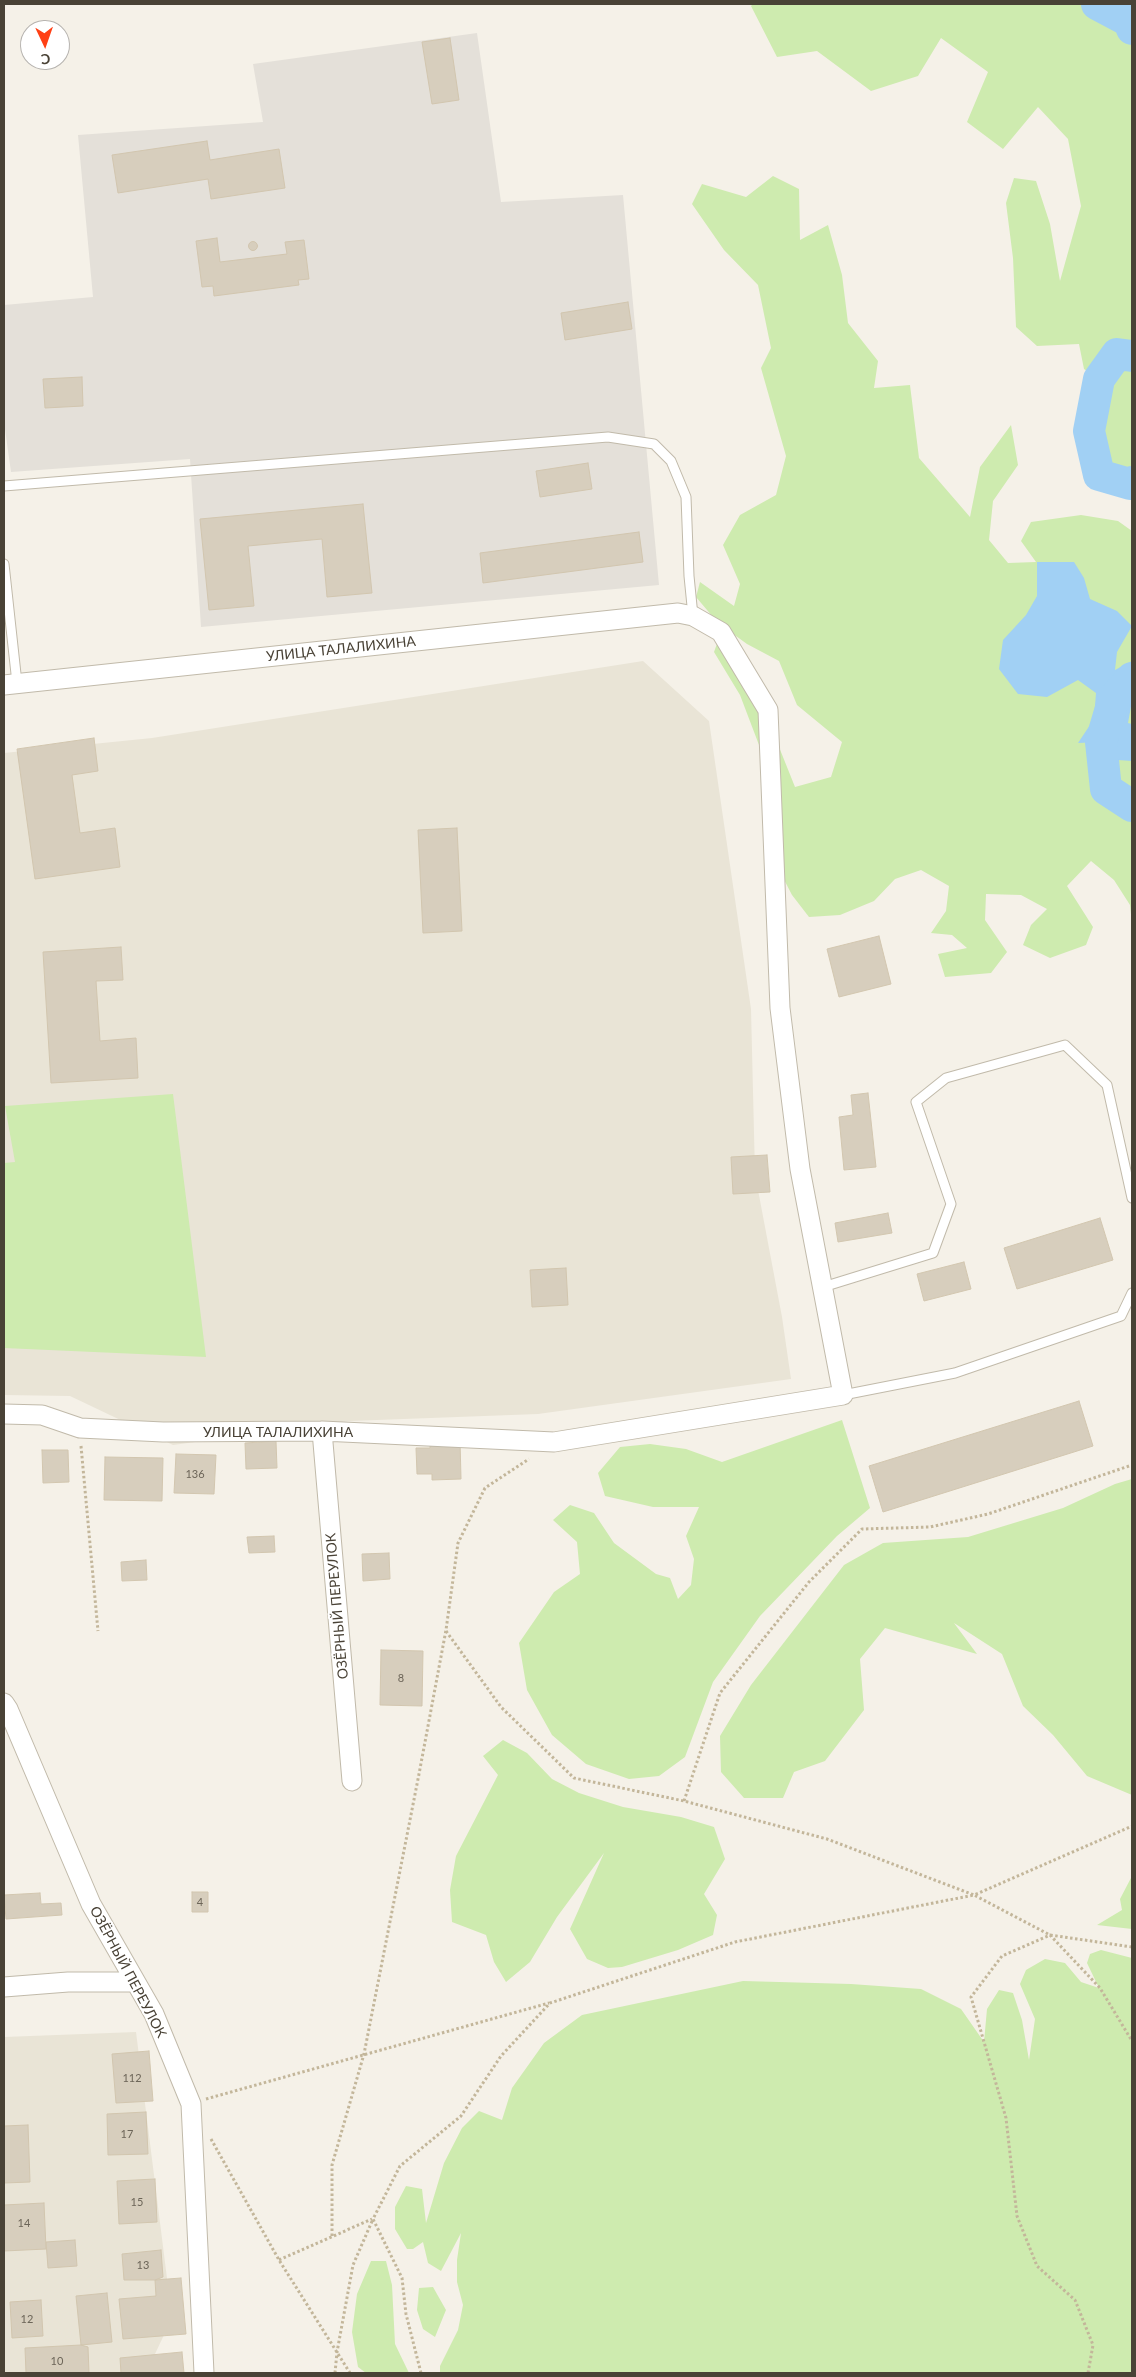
<!DOCTYPE html>
<meta charset="utf-8">
<style>
body{margin:0}
#map{position:relative;width:1136px;height:2377px;overflow:hidden;background:#f5f1e8;font-family:Lato,sans-serif}
canvas{display:block}
.frame{position:absolute;inset:0;border:5px solid #494236;pointer-events:none}
.north{position:absolute;left:20px;top:20px;width:50px;height:50px;box-sizing:border-box;background:#fff;border:1px solid #b6b3af;border-radius:50%;rotate:177deg;font-size:14px;font-weight:700;line-height:20px;text-align:center;color:#494236}
.north::after{content:'';display:block;margin:auto;width:18px;height:22px;background:#ff4015;clip-path:polygon(50% 0,100% 100%,50% 72%,0 100%)}
</style>
<div id="map">
<canvas width="1136" height="2377"></canvas>
<div class="frame"></div>
<div class="north">С</div>
</div>
<script>
const g = document.querySelector('canvas').getContext('2d');
g.lineJoin = 'round';
function paint(path, color) {
  g.fillStyle = color;
  g.fill(path, 'evenodd');
}
function poly(rows) {
  const path = new Path2D();
  for (const r of rows) {
    if (r.length === 3) {
      path.moveTo(r[0] + r[2], r[1]);
      path.arc(r[0], r[1], r[2], 0, 2 * Math.PI);
      continue;
    }
    path.moveTo(r[0], r[1]);
    for (let i = 2; i < r.length; i += 2) path.lineTo(r[i], r[i + 1]);
  }
  return path;
}
function strokePath(path, color, width, dash) {
  g.strokeStyle = color;
  g.lineWidth = width;
  g.lineCap = dash ? 'butt' : 'round';
  g.setLineDash(dash || []);
  g.stroke(path);
}
function label(font, color, halo, rows, align = 'center') {
  g.font = font + ' Lato,sans-serif';
  g.lineWidth = 4;
  g.setLineDash([]);
  g.textBaseline = 'middle';
  g.strokeStyle = halo;
  g.fillStyle = color;
  for (const [text, x, y, turn = 0] of rows) {
    g.save();
    g.translate(x, y);
    g.rotate((+turn || 0) * Math.PI / 180);
    g.textAlign = isNaN(turn) ? turn : align;
    if (halo) g.strokeText(text, 0, 0);
    g.fillText(text, 0, 0);
    g.restore();
  }
}
paint(poly([
 [643,661,709,721,751,1009,755,1174,782,1317,791,1379,538,1414,350,1421,173,1445,70,1396,4,1395,4,753,152,738],
 [136,2032,172,2318,146,2373,4,2373,4,2037]
]), '#e9e4d6');
paint(poly([
 [477,33,501,202,623,195,659,585,201,627,190,459,11,472,4,422,4,305,93,297,78,135,263,122,253,64]
]), '#e4e0d9');
paint(poly([
 [753,4,1132,4,1132,482,1130,484,1099,475,1089,431,1099,379,1084,369,1079,344,1037,346,1016,327,1013,258,1006,203,1014,178,1036,181,1050,224,1060,281,1081,206,1068,139,1038,107,1003,149,967,122,988,72,941,38,918,76,871,91,817,51,777,57,751,6],
 [773,176,799,189,800,240,828,225,842,275,848,323,878,361,874,388,910,385,919,458,970,517,980,467,1011,425,1018,465,993,501,989,540,1008,563,1036,562,1021,541,1031,522,1081,515,1118,521,1132,531,1132,924,1130,905,1114,880,1091,861,1067,886,1093,927,1086,945,1050,958,1023,945,1031,925,1047,909,1021,895,986,894,985,920,1007,952,991,973,945,977,938,954,967,948,952,935,931,933,946,911,949,886,921,870,895,879,874,901,840,915,809,917,792,895,777,866,759,745,740,695,714,652,718,641,779,747,795,787,831,777,842,742,797,705,779,661,747,644,718,623,696,597,700,582,734,606,740,584,723,545,740,515,776,495,786,456,761,368,771,348,758,285,724,250,692,204,702,184,746,197],
 [173,1094,206,1357,4,1348,4,1163,15,1162,5,1106],
 [842,1420,870,1508,837,1536,760,1616,713,1682,685,1757,659,1776,629,1779,586,1764,552,1735,527,1690,519,1643,554,1592,580,1574,577,1542,553,1520,570,1505,594,1513,614,1543,656,1574,670,1578,678,1599,691,1585,694,1559,686,1536,699,1507,653,1507,605,1496,598,1473,620,1447,650,1444,686,1449,722,1462],
 [1132,1479,1132,1795,1087,1776,1053,1735,1023,1706,1002,1654,954,1623,977,1654,885,1628,860,1659,864,1710,825,1761,794,1772,783,1798,744,1798,721,1772,720,1736,751,1685,844,1565,883,1543,968,1537,1063,1508,1115,1484],
 [503,1740,527,1753,552,1779,579,1793,623,1807,681,1817,714,1827,725,1859,704,1894,717,1915,713,1935,678,1950,622,1967,608,1968,587,1959,570,1929,604,1853,557,1917,530,1962,506,1982,494,1962,486,1935,452,1922,450,1890,456,1856,498,1775,483,1756],
 [1132,1876,1132,1929,1097,1925,1122,1910,1120,1899],
 [1101,1950,1132,1958,1132,2373,440,2373,440,2366,458,2330,463,2305,457,2282,457,2260,461,2233,441,2271,428,2263,423,2242,413,2249,407,2249,395,2229,395,2207,406,2186,422,2189,426,2223,444,2163,462,2128,479,2111,502,2120,512,2088,544,2043,582,2015,743,1981,851,1984,921,1989,961,2009,984,2042,987,2009,999,1990,1013,1993,1022,2020,1029,2060,1035,2019,1020,1984,1026,1970,1045,1959,1065,1963,1081,1982,1099,1988,1087,1963,1090,1954],
 [371,2261,386,2261,392,2285,395,2344,409,2373,366,2373,358,2367,352,2332,357,2294],
 [433,2287,446,2310,435,2337,423,2329,417,2310,419,2288]
]), '#ceebaf');
paint(poly([
 [1037,562,1074,562,1084,578,1090,599,1117,611,1132,626,1117,652,1115,670,1132,661,1132,701,1128,723,1132,724,1132,761,1118,760,1101,742,1078,743,1094,719,1096,693,1078,680,1047,697,1018,694,999,669,1003,640,1026,615,1037,596]
]), '#a1d0f4');
strokePath(poly([
 [1097,4,1129,21,1132,29],
 [1132,356,1117,354,1099,379,1089,431,1099,475,1130,484,1132,482],
 [1132,678,1114,698,1101,742,1106,789,1132,806]
]), '#a1d0f4', 32);
const building = poly([
 [450,38,459,100,432,104,422,42,450,38],
 [207,141,210,160,279,149,285,188,211,199,208,179,118,193,112,155,207,141],
 [217,238,220,262,287,254,285,242,304,240,309,279,298,280,299,285,214,296,213,286,202,287,196,241,217,238],
 [253,246,4.5],
 [628,302,632,329,565,340,561,313,628,302],
 [82,377,83,406,45,408,43,379,82,377],
 [588,463,592,489,540,497,536,471,588,463],
 [363,504,372,593,327,597,322,539,248,546,254,606,209,610,200,519,363,504],
 [639,532,643,562,483,583,480,553,639,532],
 [94,738,98,771,72,775,80,833,115,828,120,867,35,879,17,749,94,738],
 [457,828,462,931,423,933,418,830,457,828],
 [879,936,891,984,839,997,827,949,879,936],
 [121,947,123,980,96,981,100,1041,136,1038,138,1078,51,1083,43,952,121,947],
 [868,1093,876,1167,844,1170,839,1117,853,1115,851,1095,868,1093],
 [767,1155,770,1192,733,1194,731,1157,767,1155],
 [888,1213,892,1233,838,1242,835,1223,888,1213],
 [1100,1218,1113,1260,1017,1289,1004,1248,1100,1218],
 [964,1262,971,1289,924,1301,917,1274,964,1262],
 [566,1268,568,1305,532,1307,530,1270,566,1268],
 [1079,1401,1093,1446,883,1512,869,1466,1079,1401],
 [430,1440,460,1440,461,1479,432,1480,432,1474,417,1474,416,1448,430,1448,430,1440],
 [276,1441,277,1468,246,1469,245,1443,276,1441],
 [42,1450,68,1450,69,1482,43,1483,42,1450],
 [176,1454,216,1455,214,1494,174,1493,176,1454],
 [105,1457,163,1458,162,1501,104,1500,105,1457],
 [274,1536,275,1552,249,1553,247,1537,274,1536],
 [389,1553,390,1579,363,1581,362,1554,389,1553],
 [146,1560,147,1580,122,1581,121,1562,146,1560],
 [381,1650,423,1651,422,1706,380,1705,381,1650],
 [192,1892,208,1892,208,1912,192,1912,192,1892],
 [40,1893,41,1904,61,1903,62,1915,6,1919,4,1895,40,1893],
 [149,2051,153,2101,116,2103,112,2054,149,2051],
 [146,2112,148,2154,108,2155,107,2114,146,2112],
 [28,2125,30,2182,4,2183,4,2126,28,2125],
 [155,2179,157,2222,119,2224,117,2181,155,2179],
 [44,2203,46,2249,4,2251,4,2205,44,2203],
 [75,2240,77,2266,48,2268,46,2242,75,2240],
 [161,2250,163,2277,155,2280,124,2280,122,2254,161,2250],
 [181,2278,186,2334,123,2339,119,2299,156,2296,155,2280,181,2278],
 [107,2293,112,2342,81,2345,76,2296,107,2293],
 [41,2300,43,2336,12,2338,10,2302,41,2300],
 [81,2345,88,2347,89,2373,26,2373,25,2348,81,2345],
 [182,2352,184,2373,121,2373,120,2358,182,2352]
]);
paint(building, '#d7cebd');
strokePath(building, '#d2c6af', 1);
const lane = poly([
 [4,486,608,437,654,444,671,461,686,497,689,576,693,616],
 [4,564,17,683],
 [823,1287,933,1253,951,1204,916,1102,946,1078,1065,1045,1107,1085,1132,1198],
 [843,1395,955,1373,1121,1316,1132,1293]
]);
const street = poly([
 [4,685,678,613,693,616,721,632,768,710,780,1008,800,1169,843,1395,554,1442,322,1431,163,1432,80,1428,42,1415,4,1414],
 [322,1431,352,1781],
 [4,1703,8,1709,91,1904,154,2014,191,2104,204,2373],
 [4,1987,68,1982,134,1982]
]);
strokePath(lane, '#c1baaa', 11);
strokePath(street, '#c1baaa', 21);
strokePath(poly([
 [81,1446,98,1631],
 [446,1631,501,1707,574,1778,684,1801,827,1839,974,1895,1132,1826],
 [684,1801,720,1693,809,1582,862,1529,930,1527,988,1514,1132,1465],
 [206,2099,549,2003],
 [211,2139,279,2260,350,2373],
 [332,2236,332,2165,364,2054,419,1774,446,1630,458,1543,485,1488,529,1459],
 [279,2260,372,2219],
 [335,2373,337,2352,353,2265,373,2219],
 [421,2373,406,2314,402,2278,373,2219,400,2166,461,2116,501,2056,550,2003,735,1942,974,1895,1050,1935,1132,1947],
 [1088,2373,1093,2345,1075,2300,1037,2266,1017,2216,1006,2118,971,1997,1002,1956,1050,1935,1100,1988,1132,2041]
]), '#c3b69a', 3, [2.5, 2.5]);
strokePath(lane, '#fff', 9);
strokePath(street, '#fff', 19);
label('11px', '#6c6558', null, [
 ["136",195,1474],
 ["8",401,1678],
 ["4",200,1902],
 ["112",132,2078],
 ["17",127,2134],
 ["15",137,2202],
 ["14",24,2223],
 ["13",143,2265],
 ["12",27,2319],
 ["10",57,2361]
]);
label('14px', '#494236', '#fff', [
 ["УЛИЦА ТАЛАЛИХИНА",341,649,-6],
 ["УЛИЦА ТАЛАЛИХИНА",278,1432],
 ["ОЗЁРНЫЙ ПЕРЕУЛОК",337,1606,-95],
 ["ОЗЁРНЫЙ ПЕРЕУЛОК",128,1972,62]
]);
</script>
